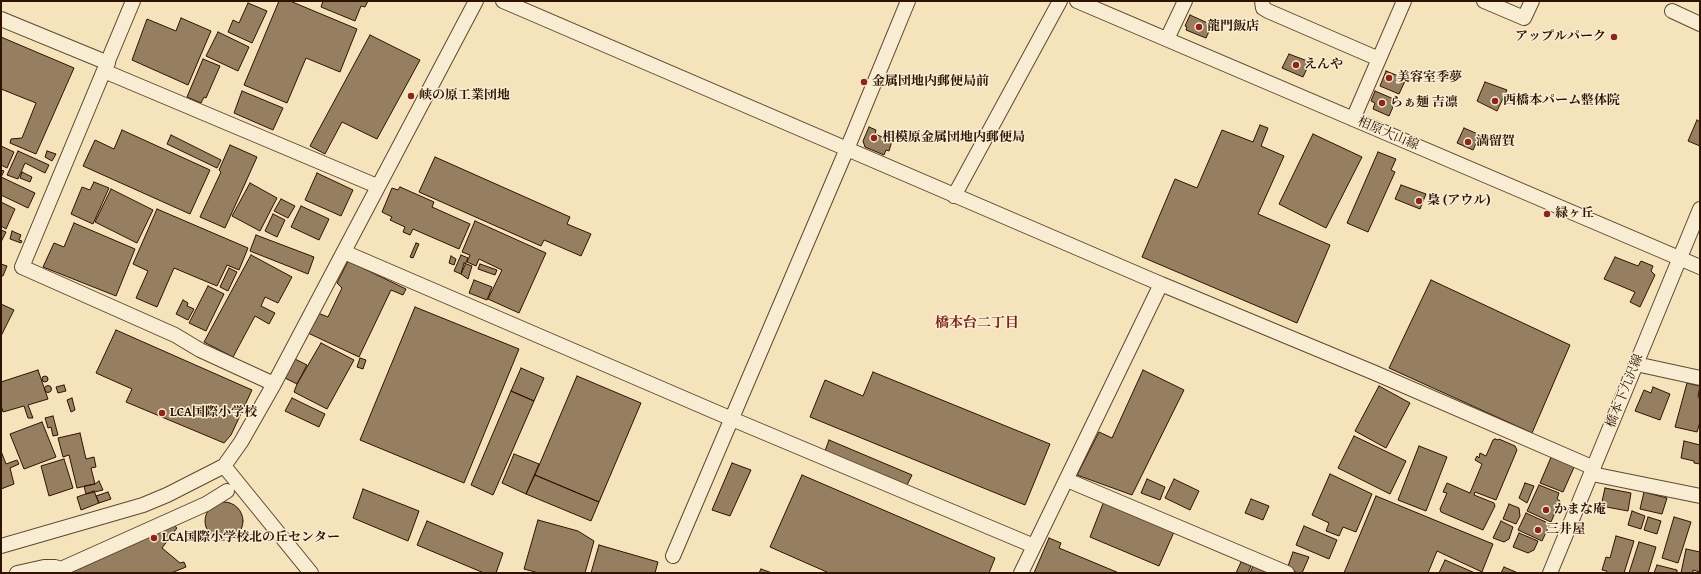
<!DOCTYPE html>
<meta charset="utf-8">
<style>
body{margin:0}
#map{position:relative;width:1701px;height:574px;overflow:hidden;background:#f5e3bb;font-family:"Gentium Book Plus",serif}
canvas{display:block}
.frame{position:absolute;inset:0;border:2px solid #2f1200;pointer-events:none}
</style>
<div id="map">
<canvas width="1701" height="574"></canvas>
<div class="frame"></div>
</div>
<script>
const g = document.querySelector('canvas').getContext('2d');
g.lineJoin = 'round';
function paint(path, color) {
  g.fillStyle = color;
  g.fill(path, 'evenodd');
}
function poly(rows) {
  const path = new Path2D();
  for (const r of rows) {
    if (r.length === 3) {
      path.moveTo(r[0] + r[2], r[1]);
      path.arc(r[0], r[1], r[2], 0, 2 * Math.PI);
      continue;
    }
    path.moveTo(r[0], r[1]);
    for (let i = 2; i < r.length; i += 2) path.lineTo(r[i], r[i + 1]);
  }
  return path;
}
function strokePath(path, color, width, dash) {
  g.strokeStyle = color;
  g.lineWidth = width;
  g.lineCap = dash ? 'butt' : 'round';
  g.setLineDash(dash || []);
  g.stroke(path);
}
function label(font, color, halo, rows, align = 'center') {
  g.font = font + ' "Gentium Book Plus","Noto Serif JP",serif';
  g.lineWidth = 3;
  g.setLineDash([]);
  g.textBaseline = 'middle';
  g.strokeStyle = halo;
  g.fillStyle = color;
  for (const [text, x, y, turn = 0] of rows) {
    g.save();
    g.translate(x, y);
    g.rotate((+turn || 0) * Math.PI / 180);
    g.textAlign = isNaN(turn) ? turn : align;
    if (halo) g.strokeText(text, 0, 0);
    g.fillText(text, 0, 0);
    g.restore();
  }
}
const building = poly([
 [279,1,290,1,357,29,340,72,306,58,287,103,244,85,279,1],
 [323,1,368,1,365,7,361,6,355,21,321,7,323,1],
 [248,3,267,11,252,43,228,32,233,20,239,23,248,3],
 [1190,15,1212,25,1206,38,1186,30,1187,27,1185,26,1190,15],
 [181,18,211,31,188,85,132,60,147,19,176,31,181,18],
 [218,32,249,47,238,71,206,56,218,32],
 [370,35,420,60,377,139,342,122,325,154,310,146,370,35],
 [1,37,74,68,36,154,10,143,11,139,22,138,36,103,1,89,1,37],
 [1289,54,1310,62,1303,77,1282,68,1289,54],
 [203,59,220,66,206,98,204,97,201,103,187,97,203,59],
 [1386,71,1406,79,1399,94,1380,86,1386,71],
 [1485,82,1507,90,1497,111,1477,101,1485,82],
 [242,91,283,108,273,130,234,113,242,91],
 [1375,91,1396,100,1389,116,1373,109,1375,103,1371,101,1375,91],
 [1697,120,1700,122,1700,146,1688,141,1697,120],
 [1260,125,1268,128,1261,146,1284,156,1258,214,1330,245,1297,323,1142,257,1175,179,1197,188,1222,130,1253,142,1260,125],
 [869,127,876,130,875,134,892,141,889,151,886,150,884,155,865,147,863,141,869,127],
 [1464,128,1480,135,1473,150,1457,143,1464,128],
 [122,130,210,170,190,214,83,166,95,140,114,149,122,130],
 [1313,134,1362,157,1326,228,1279,204,1313,134],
 [171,135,221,160,217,168,167,144,171,135],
 [230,145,257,157,225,228,200,217,221,172,219,170,230,145],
 [1,146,14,152,7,168,1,165,1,146],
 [18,151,49,165,45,173,25,163,18,179,7,175,18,151],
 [47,151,56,154,52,161,45,157,47,151],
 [1378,152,1396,159,1391,170,1395,172,1368,232,1347,223,1378,152],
 [435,157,570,217,567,224,591,234,581,256,544,240,541,246,419,192,435,157],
 [1,170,4,171,1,177,35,193,28,208,1,195,1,170],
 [22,172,32,177,30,182,20,178,22,172],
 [317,173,353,190,341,216,305,200,317,173],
 [94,182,109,188,93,224,71,214,82,187,90,190,94,182],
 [250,183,277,198,260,231,232,216,250,183],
 [1401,185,1426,194,1420,209,1395,199,1401,185],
 [400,187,434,202,432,207,470,224,459,249,413,229,410,235,403,232,405,227,390,220,392,217,382,212,392,188,398,190,400,187],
 [111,189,153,210,137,243,95,222,111,189],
 [281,199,295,206,288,218,274,211,281,199],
 [1,202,15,209,6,229,1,226,1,202],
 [301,206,329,219,319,240,291,227,301,206],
 [157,209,248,248,239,270,227,265,217,286,174,268,157,307,136,298,148,271,133,264,157,209],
 [273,214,285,220,277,237,265,231,273,214],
 [475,221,546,253,519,313,488,299,502,270,479,259,476,266,467,262,470,255,462,252,475,221],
 [74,223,135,249,116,296,43,267,54,243,64,247,74,223],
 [1,230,6,232,1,242,1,230],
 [12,231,21,235,19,240,22,241,21,243,10,239,12,231],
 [256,235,314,257,308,274,250,251,256,235],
 [416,243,419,244,413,258,410,257,416,243],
 [251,255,292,277,278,303,265,297,261,306,275,313,269,324,255,316,233,357,204,342,251,255],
 [461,255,468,258,461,274,454,271,461,255],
 [451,256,456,259,454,265,449,263,451,256],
 [1615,257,1638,266,1641,261,1653,266,1651,271,1655,275,1640,307,1630,302,1635,292,1604,279,1615,257],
 [348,261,406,289,403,295,391,290,359,357,308,333,318,313,328,317,342,288,337,283,348,261],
 [464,263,472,266,468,279,461,274,464,263],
 [1,264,7,266,3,276,1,276,1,264],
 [480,264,497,270,495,275,478,269,480,264],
 [229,268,237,272,228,291,220,287,229,268],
 [474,280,492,287,487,300,469,293,474,280],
 [1431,280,1570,345,1532,433,1389,368,1431,280],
 [208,286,224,294,206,331,189,323,208,286],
 [183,300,188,303,187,306,194,309,188,320,176,314,183,300],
 [1,304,14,310,1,336,1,304],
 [415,307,519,349,464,483,360,440,415,307],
 [116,330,252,390,231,435,224,443,126,402,132,389,96,373,116,330],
 [321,343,354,360,327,409,294,392,297,384,321,343],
 [360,358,366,360,363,369,357,367,360,358],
 [295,359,307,365,297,384,285,378,295,359],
 [521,368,544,378,534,401,511,391,521,368],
 [38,370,48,399,28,405,33,418,28,418,24,406,3,412,1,405,1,382,38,370],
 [1143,370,1184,390,1132,495,1077,475,1099,432,1112,438,1143,370],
 [873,372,1050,444,1025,505,810,417,825,380,863,396,873,372],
 [45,379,3],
 [577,376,641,403,599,502,535,475,577,376],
 [1687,383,1700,386,1698,397,1700,398,1700,422,1697,432,1675,427,1687,383],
 [64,385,66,391,58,393,56,387,64,385],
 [48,389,3.5],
 [1379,386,1410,403,1386,448,1355,431,1379,386],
 [1653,387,1670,394,1660,420,1635,411,1644,390,1651,393,1653,387],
 [511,391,534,401,493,495,471,485,511,391],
 [72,398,75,410,71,412,67,400,72,398],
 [292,398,325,414,319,427,285,411,292,398],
 [53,416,58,435,53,436,51,427,48,428,45,418,53,416],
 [42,422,56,457,24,469,10,434,42,422],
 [80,433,86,459,94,457,96,467,91,468,95,484,77,488,69,455,63,457,58,438,80,433],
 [1354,436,1406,461,1390,494,1338,468,1354,436],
 [1495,439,1498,440,1499,439,1515,446,1517,450,1496,500,1475,492,1474,495,1494,503,1495,506,1483,530,1441,512,1440,509,1447,493,1443,492,1447,483,1470,493,1482,464,1475,460,1477,456,1479,458,1480,453,1486,456,1493,440,1495,439],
 [829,440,912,475,907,485,825,451,829,440],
 [1684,441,1700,445,1700,464,1694,463,1694,461,1681,458,1684,441],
 [1419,446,1447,457,1426,511,1398,500,1419,446],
 [1,451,6,464,17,460,19,464,10,468,14,484,1,489,1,451],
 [514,454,539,464,526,494,502,483,514,454],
 [1552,455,1575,465,1563,492,1540,483,1552,455],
 [64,459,73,488,49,496,41,466,64,459],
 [732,463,751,470,730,516,712,510,732,463],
 [1330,474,1372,494,1356,532,1343,527,1339,536,1326,531,1329,523,1312,515,1330,474],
 [535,475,599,502,591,521,526,494,535,475],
 [802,475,995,558,989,573,829,573,770,547,802,475],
 [1147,479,1165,487,1160,500,1141,493,1147,479],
 [1174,479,1199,491,1190,510,1165,498,1174,479],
 [99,481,103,490,86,494,84,486,95,484,99,481],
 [1525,483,1534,486,1527,503,1519,498,1525,483],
 [1539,485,1559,493,1557,499,1560,501,1551,522,1527,511,1539,485],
 [1605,488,1631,493,1628,511,1601,506,1605,488],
 [363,489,419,511,408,541,353,518,363,489],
 [94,491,99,503,81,510,77,497,94,491],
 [108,492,111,499,99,503,96,496,108,492],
 [1644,492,1667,498,1662,514,1640,509,1644,492],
 [1376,496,1493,544,1482,572,1437,551,1428,573,1344,573,1376,496],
 [1251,499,1269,506,1263,520,1245,513,1251,499],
 [1104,501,1174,532,1159,566,1090,537,1104,501],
 [224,521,19],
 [1509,504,1519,508,1520,516,1516,524,1503,519,1509,504],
 [1632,511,1645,516,1641,529,1628,525,1632,511],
 [1526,513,1550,524,1542,541,1518,530,1526,513],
 [1648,517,1661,521,1657,534,1644,530,1648,517],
 [1674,517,1691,522,1678,563,1662,558,1674,517],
 [538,520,578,531,594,541,585,573,539,573,524,569,538,520],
 [427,521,503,553,496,573,484,573,417,545,427,521],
 [1501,521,1513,527,1509,539,1504,542,1493,538,1501,521],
 [171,523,177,528,162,548,180,563,184,562,186,567,171,573,67,573,171,523],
 [1304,526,1337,540,1329,559,1296,545,1304,526],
 [1519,533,1538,541,1534,550,1528,553,1513,547,1519,533],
 [1616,536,1634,541,1624,573,1606,573,1607,571,1602,570,1606,557,1610,558,1616,536],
 [1049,538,1061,543,1059,548,1119,573,1034,573,1049,538],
 [1639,542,1656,547,1648,573,1629,573,1639,542],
 [599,545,658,562,655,573,591,573,599,545],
 [1686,549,1700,552,1700,572,1693,570,1693,573,1681,573,1686,549],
 [1293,552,1309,557,1302,573,1298,573,1287,569,1293,552],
 [1445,560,1475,573,1439,573,1445,560],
 [1241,562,1251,566,1248,573,1236,573,1241,562],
 [1657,565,1677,570,1677,573,1654,573,1657,565],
 [1253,566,1270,573,1250,573,1253,566],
 [1504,567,1518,573,1501,573,1504,567],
 [761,569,772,573,759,573,761,569]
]);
paint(building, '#967f61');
strokePath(building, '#2f1200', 1);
const minor = poly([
 [133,1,22,267,175,335,200,350,274,384],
 [503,1,1161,284,1021,573],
 [1077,1,1700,267],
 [1262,1,1263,8,1268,11,1379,59],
 [1484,1,1524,18,1532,1],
 [1672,11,1700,24],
 [1,19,108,63],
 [1167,39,1185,1],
 [104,71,377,186],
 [1353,119,1404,1],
 [954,196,1060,1],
 [344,252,732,419,1034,546],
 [1161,284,1375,373,1594,468],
 [1636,364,1700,378],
 [224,466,311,573],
 [1592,474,1700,496],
 [1067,480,1287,573],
 [1,546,143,505,167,495,224,466,241,442,274,384,476,1],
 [673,556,852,137,908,1],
 [17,573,44,567,55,567,61,569,206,504,227,491],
 [1550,573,1700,209]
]);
strokePath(minor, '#60462f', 16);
strokePath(minor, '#f8edd3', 14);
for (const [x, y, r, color] of [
 [1199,27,4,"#8f2418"],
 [1614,37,4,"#8f2418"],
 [1296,65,4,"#8f2418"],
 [1389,78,4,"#8f2418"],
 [864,82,4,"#8f2418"],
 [411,96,4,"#8f2418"],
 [1495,101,4,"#8f2418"],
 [1382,103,4,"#8f2418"],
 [874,138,4,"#8f2418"],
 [1468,142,4,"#8f2418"],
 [1419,201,4,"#8f2418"],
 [1547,214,4,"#8f2418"],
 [162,413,4,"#8f2418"],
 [1546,510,4,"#8f2418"],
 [1538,530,4,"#8f2418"],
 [154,538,4,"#8f2418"]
]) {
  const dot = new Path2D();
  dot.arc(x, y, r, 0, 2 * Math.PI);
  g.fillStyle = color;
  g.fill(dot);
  strokePath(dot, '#f8edd3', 1.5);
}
label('bold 13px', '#2f1200', '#f8edd3', [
 ["龍門飯店",1207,27],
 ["アップルパーク",1606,37,"right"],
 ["えんや",1304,65],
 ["美容室季夢",1397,78],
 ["金属団地内郵便局前",872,82],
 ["峡の原工業団地",419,96],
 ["西橋本パーム整体院",1503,101],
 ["らぁ麺 吉凛",1390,103],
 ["相模原金属団地内郵便局",882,138],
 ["満留賀",1476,142],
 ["梟 (アウル)",1427,201],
 ["緑ヶ丘",1555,214],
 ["LCA国際小学校",170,413],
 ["かまな庵",1554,510],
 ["三井屋",1546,530],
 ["LCA国際小学校北の丘センター",162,538]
], 'left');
label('13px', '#2f1200', '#f8edd3', [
 ["相原大山線",1388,134,23],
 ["橋本下九沢線",1625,391,-68]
]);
label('bold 14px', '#7a1f14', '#f8edd3', [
 ["橋本台二丁目",977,323]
]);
</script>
